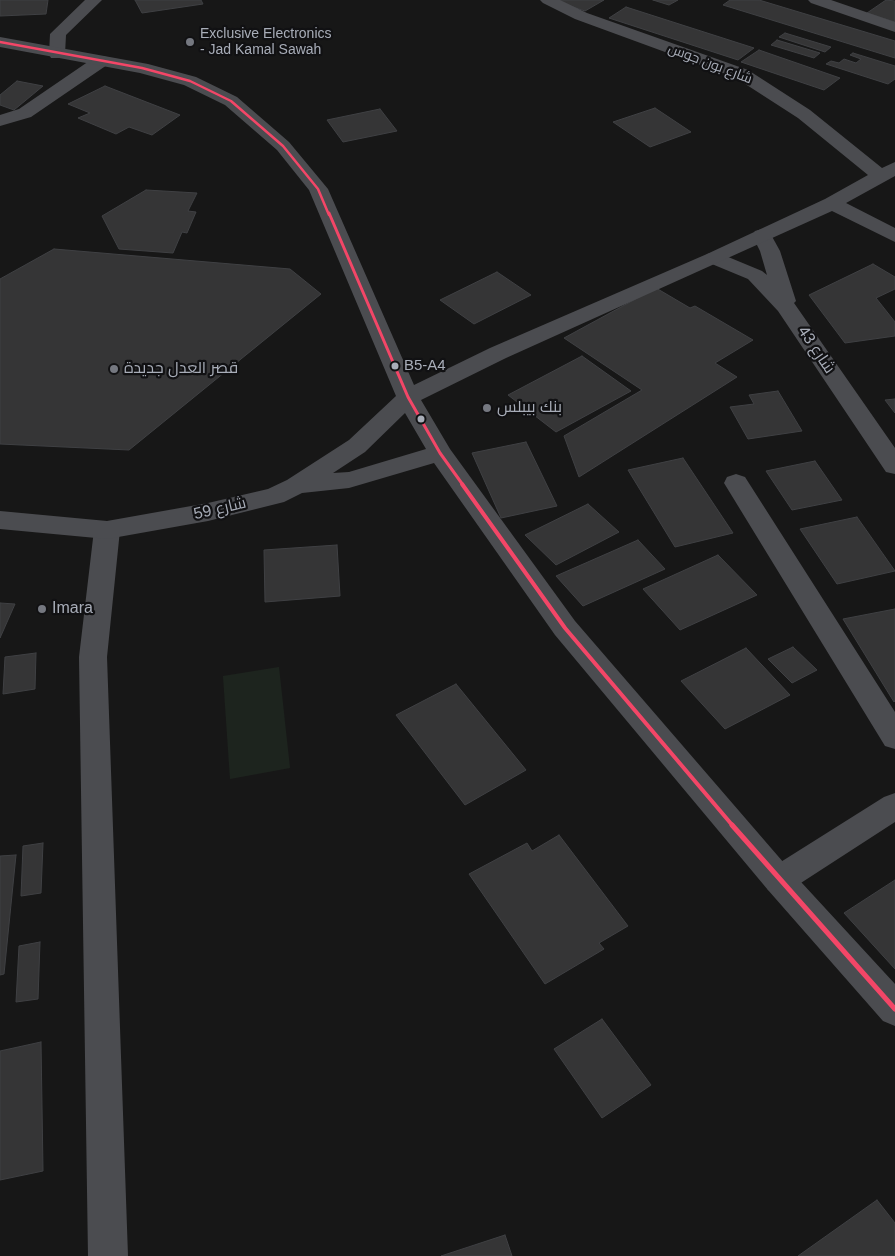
<!DOCTYPE html>
<meta charset="utf-8">
<style>
body{margin:0}
canvas{display:block;background:#171717}
</style>
<canvas width="895" height="1256"></canvas>
<script>
const g = document.querySelector('canvas').getContext('2d');
g.lineJoin = 'round';
function paint(path, color) {
  g.fillStyle = color;
  g.fill(path, 'evenodd');
}
function poly(rows) {
  const path = new Path2D();
  for (const r of rows) {
    path.moveTo(r[0], r[1]);
    for (let i = 2; i < r.length; i += 2) path.lineTo(r[i], r[i + 1]);
  }
  return path;
}
function strokePath(path, color, width, dash) {
  g.strokeStyle = color;
  g.lineWidth = width;
  g.lineCap = dash ? 'butt' : 'round';
  g.setLineDash(dash || []);
  g.stroke(path);
}
function label(font, color, halo, rows, align = 'center') {
  g.font = font + ' Arial,Cairo,sans-serif';
  g.lineWidth = 4.5;
  g.setLineDash([]);
  g.textBaseline = 'middle';
  g.strokeStyle = halo;
  g.fillStyle = color;
  for (const [text, x, y, turn = 0] of rows) {
    g.save();
    g.translate(x, y);
    g.rotate((+turn || 0) * Math.PI / 180);
    g.textAlign = isNaN(turn) ? turn : align;
    if (halo) g.strokeText(text, 0, 0);
    g.fillText(text, 0, 0);
    g.restore();
  }
}
paint(poly([
 [279,667,290,768,230,779,223,676]
]), '#1d241e');
const building = poly([
 [0,0,48,0,46,14,0,16,0,0],
 [135,0,201,0,203,4,142,13,135,0],
 [552,0,604,0,585,11,552,0],
 [653,0,678,0,669,5,653,0],
 [730,0,759,0,895,41,895,58,723,5,730,0],
 [886,0,895,1,895,22,867,13,886,0],
 [626,7,754,48,738,60,609,18,626,7],
 [785,33,831,47,825,52,779,37,785,33],
 [777,40,820,53,814,58,771,45,777,40],
 [759,50,840,78,824,90,741,62,759,50],
 [853,53,895,66,895,79,888,84,826,64,831,61,839,63,844,59,856,63,861,59,850,55,853,53],
 [17,81,43,86,14,110,0,105,0,95,17,81],
 [105,86,180,115,152,135,129,127,116,134,78,118,90,113,68,104,105,86],
 [655,108,691,132,650,147,613,122,655,108],
 [380,109,397,131,343,142,327,120,380,109],
 [146,190,197,193,188,211,196,212,187,233,182,232,173,253,119,249,102,216,146,190],
 [54,249,290,269,321,294,129,450,0,444,0,279,54,249],
 [873,264,895,277,895,289,876,298,895,322,895,336,845,343,809,295,873,264],
 [497,272,531,295,474,324,440,300,497,272],
 [656,288,690,308,695,306,753,340,715,363,737,377,579,477,564,436,642,390,564,338,656,288],
 [582,356,631,391,556,432,508,395,582,356],
 [778,391,802,431,748,439,730,407,754,404,749,395,778,391],
 [895,399,895,413,885,400,895,399],
 [526,442,557,506,501,518,472,453,526,442],
 [683,458,733,533,675,547,628,470,683,458],
 [815,461,842,500,792,510,766,471,815,461],
 [588,504,619,532,556,565,525,535,588,504],
 [857,517,895,571,837,584,800,529,857,517],
 [638,540,665,569,583,606,556,576,638,540],
 [337,545,340,596,265,602,264,550,337,545],
 [718,555,757,595,680,630,643,589,718,555],
 [0,603,15,604,0,638,0,603],
 [895,609,895,701,894,702,843,619,895,609],
 [793,647,817,670,792,683,768,659,793,647],
 [746,648,790,695,725,729,681,681,746,648],
 [36,653,35,689,3,694,5,657,36,653],
 [456,684,526,770,465,805,396,715,456,684],
 [559,835,628,926,599,943,604,949,545,984,469,874,527,843,532,851,559,835],
 [43,843,41,893,21,896,23,846,43,843],
 [16,855,4,974,0,975,0,856,16,855],
 [895,880,895,969,844,913,895,880],
 [40,942,38,999,16,1002,19,946,40,942],
 [602,1019,651,1085,602,1118,554,1049,602,1019],
 [41,1042,43,1171,0,1180,0,1051,41,1042],
 [877,1200,895,1223,895,1256,798,1256,877,1200],
 [505,1235,512,1256,441,1256,505,1235]
]);
paint(building, '#353536');
strokePath(building, '#3f4043', 1);
paint(poly([
 [85,0,102,0,66,35,65,54,63,58,51,58,49,54,50,34,85,0],
 [808,0,831,0,895,22,895,32,811,3,808,0],
 [101,56,107,57,109,61,107,65,31,117,0,126,0,115,19,109,95,57,101,56],
 [762,229,769,231,780,251,796,301,794,303,895,448,895,474,886,472,778,311,748,279,707,262,704,258,707,254,714,252,721,254,762,271,767,275,760,251,752,235,755,231,762,229],
 [736,474,745,477,895,712,895,749,885,746,724,483,727,477,736,474],
 [107,521,116,524,120,530,107,657,128,1256,88,1256,79,657,94,530,98,524,107,521],
 [895,793,895,822,790,890,779,895,768,890,763,880,768,870,884,797,895,793]
]), '#4b4c50');
paint(poly([
 [540,0,560,0,587,13,748,70,810,110,882,168,895,162,895,176,846,203,895,228,895,242,832,211,506,358,421,400,450,449,575,621,790,870,895,984,895,1026,883,1021,768,890,555,635,434,463,349,488,302,493,284,502,208,521,107,539,0,529,0,511,107,521,208,503,268,489,287,480,349,440,396,396,309,190,277,150,225,105,184,85,140,73,0,47,0,37,148,64,196,77,237,97,289,142,328,189,414,385,490,348,707,254,825,199,868,175,798,118,736,78,575,19,543,3,540,0],
 [405,413,426,449,349,472,333,473,365,452,405,413]
]), '#4b4c50');
strokePath(poly([
 [0,42,142,68,190,81,231,101,283,146,318,189,329,215]
]), '#f34667', 2.5);
strokePath(poly([
 [329,213,408,397,440,453,463,485]
]), '#f34667', 3);
strokePath(poly([
 [462,484,565,628,733,826]
]), '#f34667', 4);
strokePath(poly([
 [732,825,895,1009]
]), '#f34667', 5);
for (const [x, y, r, color] of [
 [190,42,5,"#757880"],
 [395,366,4.5,"#a8adb8"],
 [114,369,5,"#757880"],
 [487,408,5,"#757880"],
 [421,419,4.5,"#a8adb8"],
 [42,609,5,"#757880"]
]) {
  const dot = new Path2D();
  dot.arc(x, y, r, 0, 2 * Math.PI);
  g.fillStyle = color;
  g.fill(dot);
  strokePath(dot, '#111113', 2);
}
label('14px', '#a8adb8', '#111113', [
 ["Exclusive Electronics",200,34],
 ["- Jad Kamal Sawah",200,50]
], 'left');
label('14px', '#a8adb8', '#111113', [
 ["شارع بون جوس",710,64,21]
]);
label('15px', '#a8adb8', '#111113', [
 ["B5-A4",404,366]
], 'left');
label('16px', '#a8adb8', '#111113', [
 ["شارع 43",816,350,56],
 ["شارع 59",220,509,-13]
]);
label('16px', '#a8adb8', '#111113', [
 ["قصر العدل جديدة",124,369],
 ["بنك بيبلس",497,408],
 ["Imara",52,609]
], 'left');
</script>
